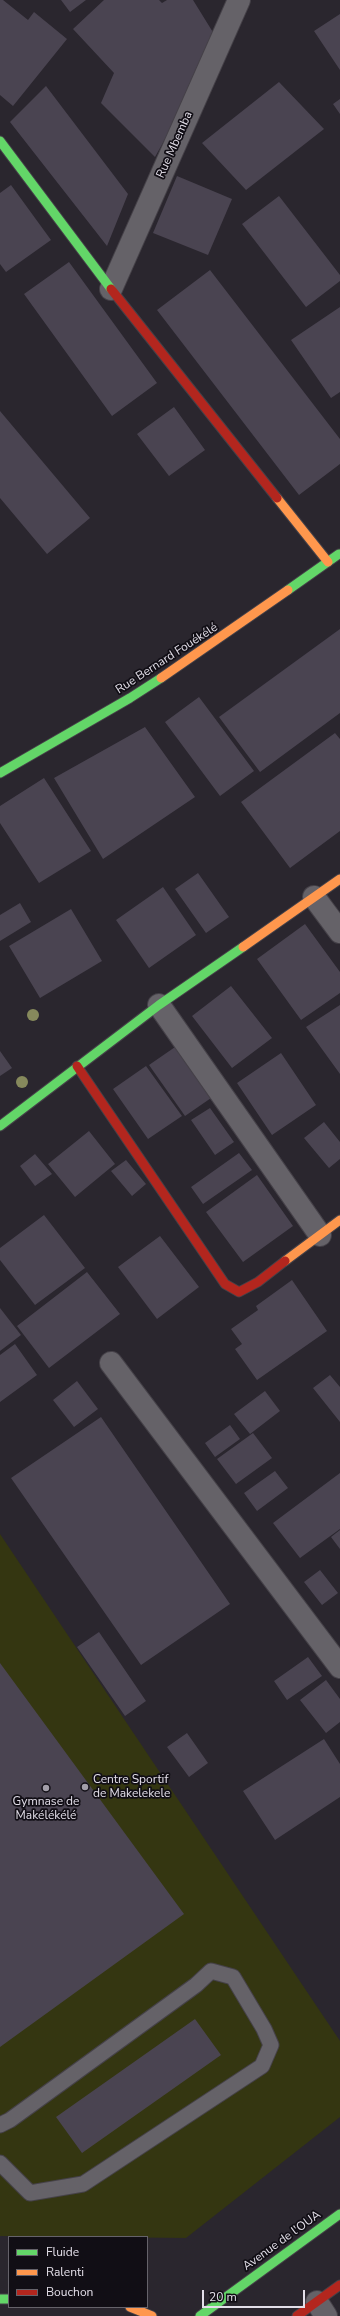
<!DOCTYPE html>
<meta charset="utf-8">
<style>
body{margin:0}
#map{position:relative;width:340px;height:2316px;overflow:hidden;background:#2a262e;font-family:"Nunito Sans",sans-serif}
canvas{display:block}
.legend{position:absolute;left:8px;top:2236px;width:140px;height:72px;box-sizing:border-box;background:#110e15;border:1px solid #65626a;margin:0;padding:5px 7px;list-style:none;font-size:12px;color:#e3dfe9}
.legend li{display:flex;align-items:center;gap:8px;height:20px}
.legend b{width:20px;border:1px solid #65626a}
.scale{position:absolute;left:202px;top:2290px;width:103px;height:18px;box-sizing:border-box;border:2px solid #e3dfe9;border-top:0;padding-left:5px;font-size:12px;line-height:14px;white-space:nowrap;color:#e3dfe9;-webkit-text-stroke:3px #110e15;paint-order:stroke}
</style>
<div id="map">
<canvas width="340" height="2316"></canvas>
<ul class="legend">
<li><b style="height:5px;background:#63d668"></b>Fluide</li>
<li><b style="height:5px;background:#ff974d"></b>Ralenti</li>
<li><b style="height:5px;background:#b3261e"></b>Bouchon</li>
</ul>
<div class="scale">20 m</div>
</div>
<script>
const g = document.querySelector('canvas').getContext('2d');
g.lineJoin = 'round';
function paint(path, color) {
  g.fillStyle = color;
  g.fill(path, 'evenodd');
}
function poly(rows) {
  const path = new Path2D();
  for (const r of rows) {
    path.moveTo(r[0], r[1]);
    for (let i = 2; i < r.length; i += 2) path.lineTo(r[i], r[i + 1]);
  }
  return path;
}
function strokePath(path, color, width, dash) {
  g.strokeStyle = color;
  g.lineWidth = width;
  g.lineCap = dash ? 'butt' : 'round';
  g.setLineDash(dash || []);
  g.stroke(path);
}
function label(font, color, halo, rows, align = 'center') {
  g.font = font + ' "Nunito Sans",sans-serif';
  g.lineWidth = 3.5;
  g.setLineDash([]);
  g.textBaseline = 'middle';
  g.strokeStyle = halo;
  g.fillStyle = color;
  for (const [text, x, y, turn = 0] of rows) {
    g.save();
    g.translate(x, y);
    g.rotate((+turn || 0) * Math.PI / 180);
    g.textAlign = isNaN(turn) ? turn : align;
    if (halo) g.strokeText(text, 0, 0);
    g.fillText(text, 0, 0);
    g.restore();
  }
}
paint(poly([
 [0,1534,340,2041,340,2117,186,2238,0,2236]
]), '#343611');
paint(poly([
 [0,0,3,0,28,20,34,12,67,39,13,106,0,95],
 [61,0,86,0,70,12],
 [104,0,159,0,162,3,167,0,193,0,219,42,155,157,101,103,114,73,73,29],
 [340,14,340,70,314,31],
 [279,82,324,129,246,190,202,143],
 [46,86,128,194,107,246,10,122],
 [340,99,340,114,333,104],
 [177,176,232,199,208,255,153,233],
 [11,185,51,240,6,272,0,264,0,193],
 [279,196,340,275,340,281,306,307,242,224],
 [69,262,157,383,112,416,24,294],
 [210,270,340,439,340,464,299,495,157,310],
 [340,307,340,392,331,398,291,340],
 [174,407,205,450,169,476,137,434],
 [0,411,90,518,47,554,0,498],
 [340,629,340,713,260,772,219,717],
 [199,697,254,771,220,796,165,722],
 [145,727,195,797,103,859,54,778],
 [335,733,340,739,340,831,290,868,241,802],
 [44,778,91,851,39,883,0,823,0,806],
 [198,873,229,917,206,933,175,889],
 [163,887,196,935,149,968,116,920],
 [20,903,31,922,0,941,0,915],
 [71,909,102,961,40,998,9,946],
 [305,924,340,972,340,993,301,1020,257,959],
 [231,986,272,1038,232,1068,192,1016],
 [340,1005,340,1074,306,1027],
 [178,1045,214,1096,185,1116,149,1065],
 [0,1051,12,1068,0,1076],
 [281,1053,316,1105,272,1135,237,1083],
 [146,1066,182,1116,148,1139,113,1089],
 [210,1108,234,1142,215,1155,191,1120],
 [324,1122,340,1142,340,1159,329,1168,304,1138],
 [89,1131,115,1164,75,1197,48,1164],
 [239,1153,252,1170,203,1204,191,1187],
 [35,1154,52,1174,35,1186,20,1166],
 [126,1160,146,1184,132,1196,111,1171],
 [257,1175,293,1226,243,1262,206,1212],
 [44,1215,85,1268,35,1305,0,1260,0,1248],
 [160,1236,199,1287,157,1319,118,1267],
 [87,1272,120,1314,49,1368,17,1326],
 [292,1280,327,1331,257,1380,235,1349,242,1344,231,1329,258,1310,256,1306],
 [0,1308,21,1335,0,1351],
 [15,1344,37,1375,0,1402,0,1355],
 [330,1375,340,1387,340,1422,313,1388],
 [77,1381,98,1409,74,1427,53,1400],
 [265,1391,280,1411,250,1434,234,1414],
 [101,1417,230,1604,141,1665,11,1478],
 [230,1425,240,1439,215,1457,205,1443],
 [253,1433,272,1458,236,1484,217,1459],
 [275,1471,288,1488,257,1511,244,1493],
 [340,1473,340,1529,300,1558,273,1523],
 [340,1530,340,1549,331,1537],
 [320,1570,338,1593,322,1605,304,1582],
 [99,1632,146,1701,125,1716,77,1647],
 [308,1657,322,1676,287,1700,274,1681],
 [0,1663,184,1914,0,2047],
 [326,1680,340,1699,340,1722,326,1733,300,1700],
 [187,1733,208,1763,189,1777,167,1747],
 [324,1739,340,1764,340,1797,275,1840,243,1791],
 [195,2019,221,2055,82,2153,56,2117]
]), '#4a4451');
const lane = poly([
 [0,2125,10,2120,196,1985,211,1971,233,1977,264,2029,271,2045,262,2066,83,2184,30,2193,0,2163]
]);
const street = poly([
 [111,289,239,0],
 [314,897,340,932],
 [159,1005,320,1235],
 [111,1363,340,1667],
 [317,2302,326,2316]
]);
const fast = poly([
 [0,141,111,289],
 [288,590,339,554],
 [0,773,130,698,161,678],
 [0,1126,159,1005,243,947],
 [0,2299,9,2299],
 [200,2316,340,2214]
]);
const slow = poly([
 [277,498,328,562],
 [161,678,288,590],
 [243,947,340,879],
 [285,1261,340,1220],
 [130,2307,152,2316]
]);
const jam = poly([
 [111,289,277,498],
 [77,1066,225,1284,239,1292,258,1282,285,1261],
 [297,2316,340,2285]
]);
strokePath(lane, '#454148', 17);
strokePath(street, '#454148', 24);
strokePath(fast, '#454148', 11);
strokePath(slow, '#454148', 11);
strokePath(jam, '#454148', 11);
strokePath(lane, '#656268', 15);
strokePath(street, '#656268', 22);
strokePath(fast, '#63d668', 9);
strokePath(slow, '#ff974d', 9);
strokePath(jam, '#b3261e', 9);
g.fillStyle = '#86895c';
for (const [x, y] of [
 [33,1015],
 [22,1082]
]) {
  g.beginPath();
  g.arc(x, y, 6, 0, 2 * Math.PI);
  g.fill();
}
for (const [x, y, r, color] of [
 [85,1787,4,"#a29ea8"],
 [46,1788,4,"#a29ea8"]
]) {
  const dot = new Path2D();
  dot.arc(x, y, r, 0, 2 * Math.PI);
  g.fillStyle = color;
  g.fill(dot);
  strokePath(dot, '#110e15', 1.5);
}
label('12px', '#e3dfe9', '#110e15', [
 ["Rue Mbemba",175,145,-66],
 ["Rue Bernard Fouékélé",167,659,-33],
 ["Avenue de l'OUA",282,2241,-36]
]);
label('12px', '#e3dfe9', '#110e15', [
 ["Centre Sportif",93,1780],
 ["de Makelekele",93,1794],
 ["Gymnase de",46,1802,"center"],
 ["Makélékélé",46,1816,"center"]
], 'left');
</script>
